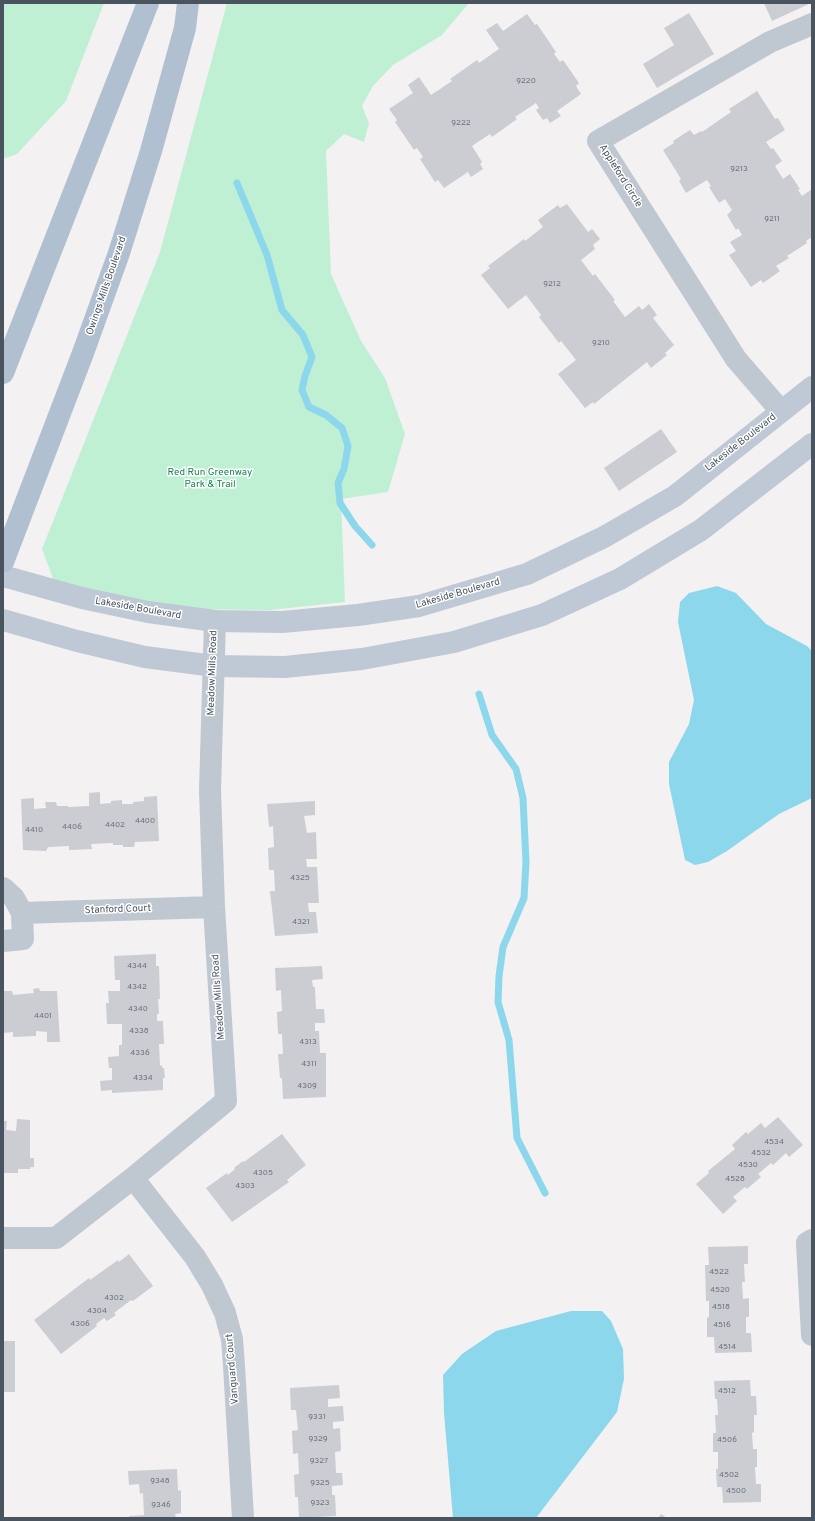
<!DOCTYPE html>
<style>
body{margin:0}
#map{position:relative;width:815px;height:1521px;overflow:hidden;background:#f3f1f1;font-family:Overpass,sans-serif}
canvas{display:block}
.frame{position:absolute;inset:0;border:4px solid #49545f;pointer-events:none}
</style>
<div id="map">
<canvas width="815" height="1521"></canvas>
<div class="frame"></div>
</div>
<script>
const g = document.querySelector('canvas').getContext('2d');
g.lineJoin = 'round';
function paint(path, color) {
  g.fillStyle = color;
  g.fill(path, 'evenodd');
}
function poly(rows) {
  const path = new Path2D();
  for (const r of rows) {
    path.moveTo(r[0], r[1]);
    for (let i = 2; i < r.length; i += 2) path.lineTo(r[i], r[i + 1]);
  }
  return path;
}
function strokePath(path, color, width, dash) {
  g.strokeStyle = color;
  g.lineWidth = width;
  g.lineCap = dash ? 'butt' : 'round';
  g.setLineDash(dash || []);
  g.stroke(path);
}
function label(font, color, halo, rows, align = 'center') {
  g.font = font + ' Overpass,sans-serif';
  g.lineWidth = 3;
  g.setLineDash([]);
  g.textBaseline = 'middle';
  g.strokeStyle = halo;
  g.fillStyle = color;
  for (const [text, x, y, turn = 0] of rows) {
    g.save();
    g.translate(x, y);
    g.rotate((+turn || 0) * Math.PI / 180);
    g.textAlign = isNaN(turn) ? turn : align;
    if (halo) g.strokeText(text, 0, 0);
    g.fillText(text, 0, 0);
    g.restore();
  }
}
paint(poly([
 [3,3,104,3,66,101,17,154,3,159],
 [227,3,469,3,442,35,393,65,373,86,362,106,369,123,364,142,344,134,326,151,331,274,361,341,385,378,405,434,388,492,341,499,345,602,270,610,190,609,57,589,42,549,160,252]
]), '#c0f0d4');
paint(poly([
 [717,586,736,593,766,624,807,646,812,651,812,798,779,814,727,851,708,862,695,865,685,860,669,784,669,762,689,724,694,700,678,622,680,602,689,593],
 [571,1311,602,1311,611,1321,623,1349,624,1379,617,1412,536,1518,453,1518,444,1413,443,1375,462,1354,496,1331]
]), '#8dd7ed');
strokePath(poly([
 [237,183,267,255,282,310,303,335,312,357,305,376,302,390,309,407,326,415,342,428,348,446,344,469,338,483,340,503,355,526,372,545],
 [479,694,492,735,516,769,523,798,526,862,524,898,503,947,499,976,498,1002,509,1040,517,1138,545,1193]
]), '#8dd7ed', 7);
paint(poly([
 [764,3,811,3,772,21],
 [689,13,714,54,657,88,643,64,674,45,664,28],
 [527,14,535,25,537,24,556,52,554,54,560,62,563,60,579,83,576,86,581,94,557,111,561,116,550,123,547,118,543,120,536,110,539,108,536,103,515,117,517,119,492,137,490,134,472,146,482,162,480,164,483,169,471,177,468,172,444,188,438,180,435,182,420,159,423,157,417,148,414,150,395,122,397,120,389,109,413,93,408,85,419,77,431,95,452,81,450,79,477,60,479,63,499,49,486,30,497,23,503,31],
 [757,91,775,119,778,118,785,130,766,142,771,149,773,148,782,161,775,166,783,179,790,174,800,189,798,190,802,196,812,189,812,237,806,241,807,243,787,256,789,258,776,266,780,271,763,283,761,280,751,287,729,255,736,251,730,242,742,235,738,228,736,230,727,215,732,210,725,199,719,203,709,187,711,186,707,180,686,193,679,181,681,179,663,150,674,143,673,141,690,130,694,135,701,131,702,132,731,112,729,109],
 [567,204,588,232,592,229,600,239,593,245,595,249,581,260,593,276,595,274,615,300,613,301,625,317,639,306,642,310,649,304,657,315,653,318,674,345,665,353,667,355,651,368,647,362,594,404,593,402,585,408,558,374,576,360,561,341,559,343,539,317,541,315,526,295,508,309,481,275,490,268,488,266,524,239,525,241,543,227,538,220,558,205,560,208],
 [661,429,677,452,619,491,604,468],
 [100,792,100,804,111,803,111,801,122,800,122,804,133,804,133,802,144,801,144,797,157,796,159,841,135,842,134,847,123,847,123,845,113,845,113,843,91,844,92,849,69,850,69,846,48,847,46,851,23,850,21,799,34,798,34,809,46,808,45,802,56,802,57,806,68,806,68,807,89,806,89,793],
 [315,801,315,815,304,816,307,833,316,832,317,859,306,859,307,867,317,867,319,903,308,903,309,912,316,912,318,933,275,936,270,891,275,891,274,870,269,870,268,848,274,847,273,826,269,827,267,804],
 [156,954,156,966,159,966,160,999,158,999,159,1014,157,1014,157,1021,163,1021,164,1044,159,1044,160,1066,162,1065,162,1068,164,1068,165,1078,163,1078,163,1090,112,1093,112,1090,101,1091,100,1081,112,1080,112,1068,109,1068,108,1057,119,1056,119,1045,122,1045,122,1024,107,1024,106,1003,109,1003,108,991,120,991,120,980,115,980,114,956],
 [322,966,323,979,312,980,313,987,315,987,316,1009,324,1009,325,1023,315,1023,315,1031,319,1031,320,1053,326,1053,326,1097,283,1099,282,1078,280,1078,278,1054,283,1054,282,1034,278,1034,277,1012,282,1011,281,990,276,991,275,968],
 [39,988,40,991,57,991,60,1042,47,1042,47,1032,36,1031,36,1036,13,1037,13,1032,3,1033,3,991,12,991,13,995,34,993,33,989],
 [778,1117,803,1145,789,1157,786,1153,773,1165,771,1163,758,1174,761,1177,747,1189,745,1187,733,1197,737,1201,723,1214,696,1184,709,1173,708,1171,735,1149,732,1145,746,1132,748,1134,761,1123,765,1128],
 [17,1119,30,1120,30,1158,34,1158,34,1167,30,1167,30,1169,18,1169,18,1173,3,1173,3,1121,7,1121,6,1130,16,1131],
 [282,1134,306,1165,287,1180,289,1182,232,1222,206,1188,227,1173,228,1175,235,1169,234,1168,243,1161,244,1162],
 [748,1246,748,1264,744,1264,745,1282,742,1282,743,1299,749,1298,749,1317,746,1317,746,1333,751,1333,752,1352,715,1353,714,1337,707,1337,707,1318,709,1317,709,1301,706,1301,705,1265,709,1265,708,1247],
 [129,1254,153,1286,133,1301,131,1300,114,1313,116,1315,107,1321,104,1318,96,1324,97,1326,61,1354,34,1320,89,1278,90,1280,118,1260,119,1262],
 [3,1341,15,1341,15,1392,3,1392],
 [750,1380,751,1396,756,1396,757,1415,754,1415,754,1432,752,1433,753,1449,757,1449,757,1467,755,1467,756,1484,761,1484,761,1502,723,1503,722,1487,717,1487,716,1469,718,1469,718,1452,713,1452,713,1433,716,1433,715,1415,718,1415,717,1399,715,1399,714,1381],
 [339,1385,340,1398,328,1399,328,1407,343,1406,344,1421,333,1422,333,1429,340,1428,341,1451,335,1452,336,1473,342,1473,343,1485,332,1486,332,1495,335,1495,336,1516,299,1518,298,1497,295,1497,294,1475,299,1474,298,1453,293,1454,292,1431,298,1430,296,1410,291,1410,290,1388],
 [177,1469,178,1491,181,1490,181,1513,175,1514,176,1518,129,1518,129,1516,144,1515,143,1493,140,1494,139,1484,129,1485,128,1471],
 [661,1514,667,1518,658,1518]
]), '#cbcdd3');
strokePath(poly([
 [781,411,736,359,598,141,770,42,812,24],
 [3,888,14,898,22,913,23,939,3,941],
 [22,913,214,907],
 [133,1178,195,1257,212,1285,225,1313,232,1339,234,1366,243,1518],
 [3,1238,56,1238,133,1178,226,1101,214,907,210,790,215,621],
 [812,1240,807,1243,812,1335]
]), '#bfc8d0', 22);
strokePath(poly([
 [3,576,82,598,148,612,215,621,282,622,358,615,419,606,527,574,604,537,675,496,812,387],
 [3,620,77,641,145,657,214,666,285,667,362,659,454,642,542,615,620,579,701,530,812,444]
]), '#bfc9d5', 22);
strokePath(poly([
 [3,373,148,3],
 [3,562,83,353,119,253,151,151,185,28,188,3]
]), '#b1c0d0', 22);
label('8px', '#6a727c', null, [
 ["9220",526,81],
 ["9222",461,123],
 ["9213",739,169],
 ["9211",772,219],
 ["9212",552,284],
 ["9210",601,343],
 ["4400",145,821],
 ["4402",115,825],
 ["4406",72,827],
 ["4410",34,830],
 ["4325",300,878],
 ["4321",301,922],
 ["4344",137,966],
 ["4342",137,987],
 ["4340",138,1009],
 ["4401",43,1016],
 ["4338",139,1031],
 ["4313",308,1042],
 ["4336",140,1053],
 ["4311",309,1064],
 ["4334",143,1078],
 ["4309",307,1086],
 ["4534",774,1142],
 ["4532",761,1153],
 ["4530",748,1165],
 ["4305",263,1173],
 ["4528",735,1179],
 ["4303",245,1186],
 ["4522",719,1272],
 ["4520",720,1290],
 ["4302",114,1298],
 ["4518",721,1307],
 ["4304",97,1311],
 ["4306",80,1324],
 ["4516",722,1325],
 ["4514",727,1347],
 ["4512",727,1391],
 ["9331",317,1417],
 ["9329",318,1439],
 ["4506",727,1440],
 ["9327",319,1461],
 ["4502",729,1475],
 ["9348",160,1481],
 ["9325",320,1483],
 ["4500",736,1491],
 ["9323",320,1503],
 ["9346",161,1505]
]);
label('10px', '#49545f', '#fff', [
 ["Appleford Circle",620,176,58],
 ["Owings Mills Boulevard",107,286,-71],
 ["Lakeside Boulevard",741,443,-38],
 ["Lakeside Boulevard",458,594,-16],
 ["Lakeside Boulevard",138,609,10],
 ["Meadow Mills Road",213,673,-88],
 ["Stanford Court",118,910,-2],
 ["Meadow Mills Road",219,997,-94],
 ["Vanguard Court",233,1369,-95]
]);
label('10px', '#178350', '#fff', [
 ["Red Run Greenway",210,473],
 ["Park & Trail",210,485]
]);
</script>
